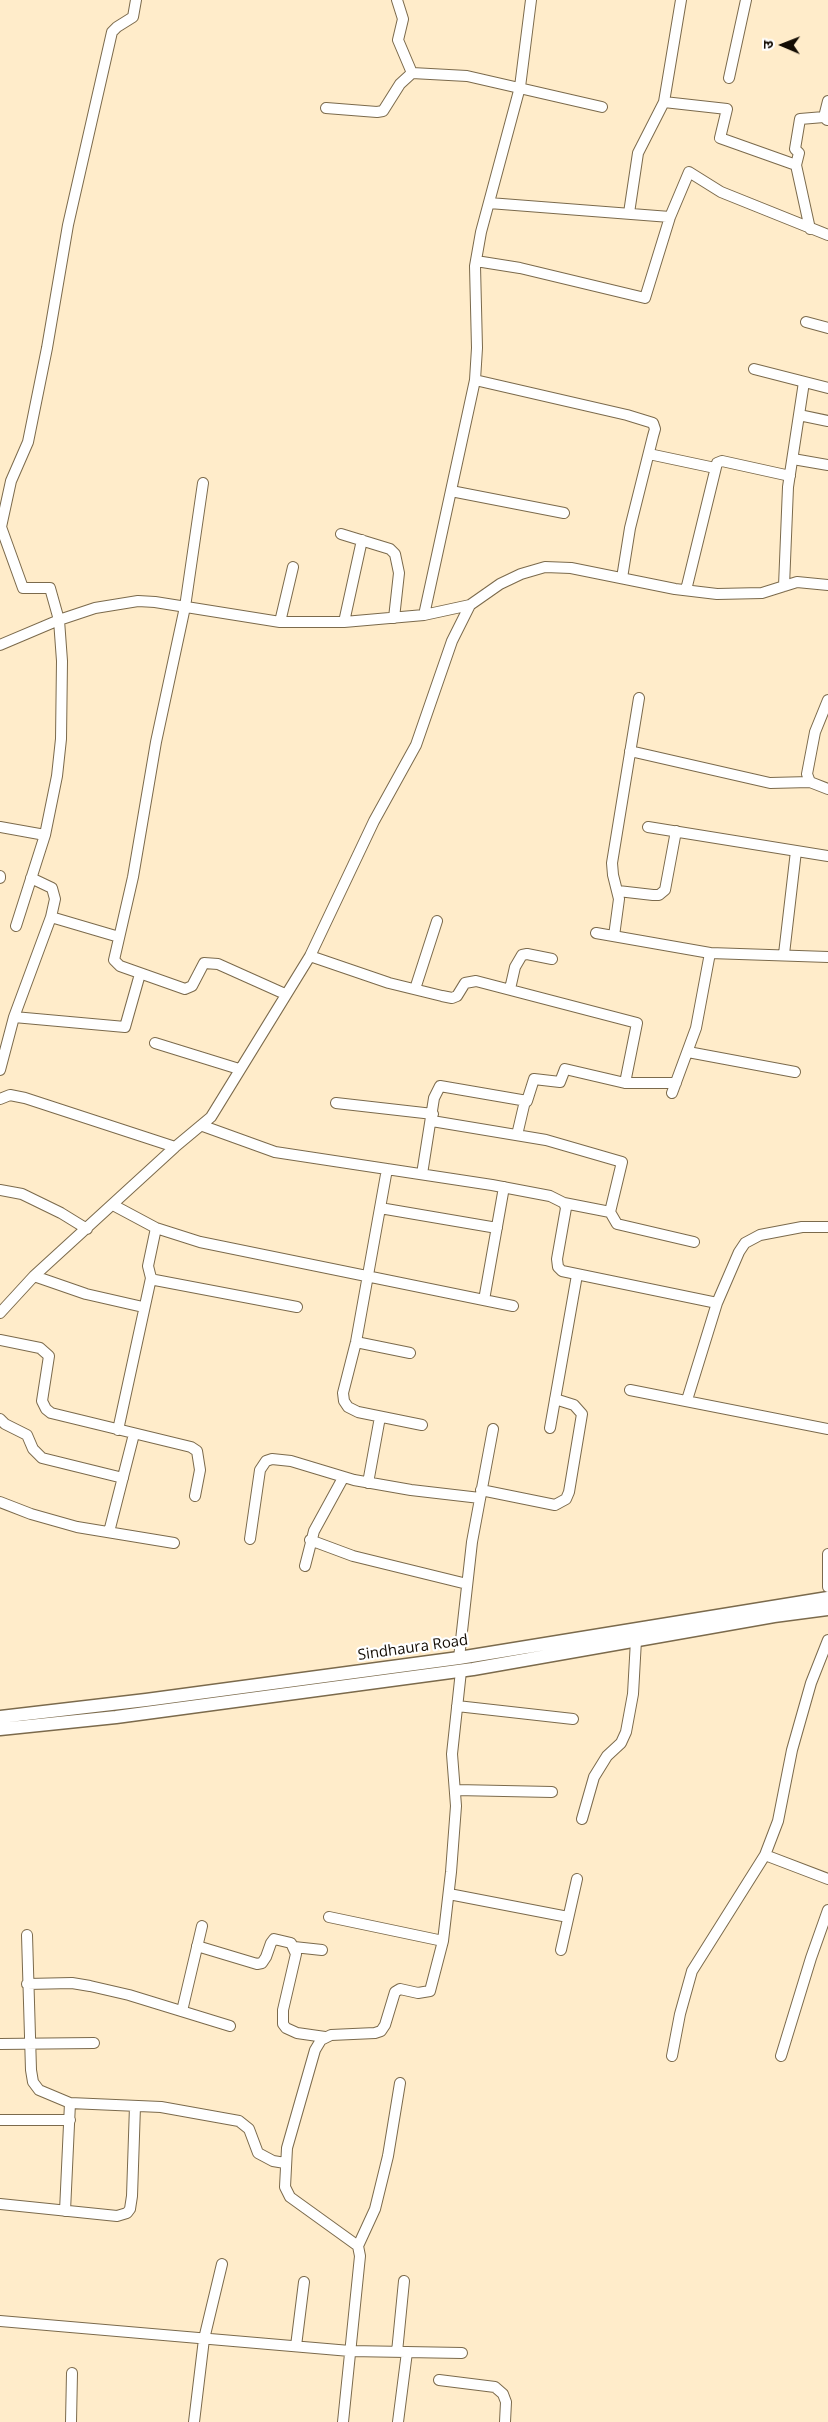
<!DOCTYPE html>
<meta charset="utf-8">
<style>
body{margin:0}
#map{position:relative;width:828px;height:2422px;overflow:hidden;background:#ffecca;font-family:"Open Sans","Noto Sans Devanagari",sans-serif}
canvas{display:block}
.north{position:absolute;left:758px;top:20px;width:50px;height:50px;-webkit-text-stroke:4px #fff;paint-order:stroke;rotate:271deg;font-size:14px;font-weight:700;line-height:20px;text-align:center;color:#130c03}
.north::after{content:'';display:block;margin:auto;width:18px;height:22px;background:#130c03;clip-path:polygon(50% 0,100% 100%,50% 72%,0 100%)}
</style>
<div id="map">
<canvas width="828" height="2422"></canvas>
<div class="north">उ</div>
</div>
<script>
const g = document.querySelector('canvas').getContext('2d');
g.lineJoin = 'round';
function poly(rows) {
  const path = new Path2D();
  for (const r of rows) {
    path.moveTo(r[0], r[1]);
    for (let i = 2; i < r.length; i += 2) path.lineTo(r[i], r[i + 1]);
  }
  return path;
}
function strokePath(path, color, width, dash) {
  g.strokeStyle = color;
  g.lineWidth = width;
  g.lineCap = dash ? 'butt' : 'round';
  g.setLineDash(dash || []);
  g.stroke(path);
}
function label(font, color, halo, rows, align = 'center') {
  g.font = font + ' "Open Sans",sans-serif';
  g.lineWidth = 4.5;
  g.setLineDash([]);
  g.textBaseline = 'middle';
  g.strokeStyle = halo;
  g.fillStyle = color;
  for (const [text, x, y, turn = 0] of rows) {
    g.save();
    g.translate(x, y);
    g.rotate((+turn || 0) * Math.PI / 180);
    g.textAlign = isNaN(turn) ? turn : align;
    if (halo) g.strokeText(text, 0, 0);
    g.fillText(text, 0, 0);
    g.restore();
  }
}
const minor = poly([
 [397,0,403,19,398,40,412,73],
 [729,78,746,0],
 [664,102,727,109,720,138,796,165],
 [326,108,377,112,383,111,400,84,412,73,467,76,602,107],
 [827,120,824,117,828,101],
 [489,203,670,217],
 [629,213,638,153,664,102,681,0],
 [810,229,796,165,799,153,795,149,800,119,824,117],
 [476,261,520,268,645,298,670,217,689,172,721,192,828,235],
 [806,322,828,328],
 [754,369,828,388],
 [475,380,627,415,653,423,655,429,653,436,630,528,622,578],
 [799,415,828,421],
 [649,454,715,468],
 [793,459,828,465],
 [203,483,185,607,156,742,133,877,114,960,120,966,185,989,192,986,204,963,218,964,285,994],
 [451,491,564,513],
 [341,534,390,549,395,554,399,573,394,618],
 [784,586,788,487,804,382],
 [686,590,717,463,722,461,790,476],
 [424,615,475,380,477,348,475,266,481,232,520,87,531,0],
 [280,622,293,567],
 [344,622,362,540],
 [0,645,59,620,95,608,138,601,155,602,280,622,344,622,424,615,470,605],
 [828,700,815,732,807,774,810,782,828,789],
 [630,751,770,783,810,782],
 [0,827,45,835],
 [648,827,828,856],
 [0,878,0,876],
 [618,891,653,895,659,895,665,890,676,831],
 [51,917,119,937],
 [16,926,45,835,57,776,61,739,62,661,59,620,50,588,23,588,1,527,11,481,28,442,47,348,68,225,112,32,117,27,133,17,136,0],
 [596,933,710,953,828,957],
 [614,936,619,899,613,875,612,863,639,698],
 [784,954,796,851],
 [310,956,389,983,442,996,452,998,457,996,465,983,476,981,637,1023,625,1083,565,1069,560,1082,534,1079,527,1101,440,1086,434,1098,422,1174],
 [415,989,437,921],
 [510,989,515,967,522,955,527,954,552,959],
 [14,1017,125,1027,140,974],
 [155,1043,239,1069],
 [688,1052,795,1072],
 [0,1070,14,1017,51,917,55,899,52,888,31,878],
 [625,1083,676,1083],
 [672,1093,696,1028,710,953],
 [0,1099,10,1095,25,1098,175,1147],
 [336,1103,433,1114],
 [432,1121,546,1140,622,1162,610,1212],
 [203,1126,275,1152,492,1185,550,1196,564,1203,566,1208,557,1259,558,1267,562,1271,717,1303],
 [517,1135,525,1101],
 [387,1169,356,1342,343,1393,344,1401,348,1407,358,1412,422,1425],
 [0,1190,22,1194,61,1213,87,1229],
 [564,1203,610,1212,617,1224,694,1242],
 [113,1205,156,1228,200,1242,513,1306],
 [380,1208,497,1228],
 [156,1228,148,1266,151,1278,155,1280,297,1307],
 [34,1276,86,1294,143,1307],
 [484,1300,504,1187],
 [0,1313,34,1276,175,1147,211,1117,310,956,374,821,416,745,452,641,470,605,500,584,521,574,545,567,571,568,675,589,717,594,762,593,797,582,828,585],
 [0,1340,40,1348,49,1356,42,1401,46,1409,51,1413,191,1447,197,1451,200,1470,195,1496],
 [356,1342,410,1353],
 [630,1390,828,1429],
 [687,1400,717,1303,739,1252,745,1243,760,1235,802,1227,828,1227],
 [0,1419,5,1424,27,1435,33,1449,42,1458,123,1478],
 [550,1428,577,1275],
 [118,1430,151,1278],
 [368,1483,380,1417],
 [481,1490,555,1505,566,1499,569,1492,582,1414,574,1405,555,1399],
 [0,1502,31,1514,77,1527,174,1543],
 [109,1532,134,1434],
 [250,1539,260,1470,266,1461,272,1459,291,1461,354,1480,411,1490,480,1498],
 [310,1540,353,1556,467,1584],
 [828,1554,828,1587],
 [305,1566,314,1531,343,1478],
 [459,1658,472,1542,493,1429],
 [457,1706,573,1719],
 [456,1790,552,1792],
 [582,1819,594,1777,607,1756,621,1743,626,1732,633,1694,636,1640],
 [765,1855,828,1879],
 [449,1894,568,1917],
 [329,1917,443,1941],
 [27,1935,31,2070,33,2082,39,2090,70,2103,161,2107,239,2121,249,2129,258,2153,273,2161,285,2163],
 [197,1946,257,1964,262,1963,266,1957,271,1943,274,1939,291,1943,296,1954,283,2010,283,2024,286,2028,297,2033,325,2037],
 [294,1947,322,1950],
 [561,1950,577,1879],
 [27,1984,72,1983,90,1986,129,1995,230,2026],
 [182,2011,202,1926],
 [0,2044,94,2043],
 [672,2056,680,2014,692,1971,765,1855,778,1821,792,1750,811,1683,828,1640],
 [781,2056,811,1958,828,1910],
 [0,2120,70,2120],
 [0,2204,117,2216,127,2213,130,2209,132,2196,135,2106],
 [65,2211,70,2103],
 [358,2246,375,2209,388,2156,400,2083],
 [0,2321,350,2351,462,2353],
 [296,2346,304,2282],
 [397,2352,404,2281],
 [439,2380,495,2387,503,2394,506,2402,505,2422],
 [71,2422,72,2373],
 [194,2422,204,2339,222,2264],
 [343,2422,360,2256,358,2246,290,2197,285,2187,287,2148,315,2050,321,2040,331,2035,375,2033,381,2031,385,2025,395,1992,400,1989,418,1993,430,1991,443,1941,451,1872,456,1806,452,1754,461,1671],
 [398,2422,407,2352]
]);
const tertiary = poly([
 [0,1717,146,1700,459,1658,828,1598],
 [0,1729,116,1717,473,1669,774,1616,828,1609]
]);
strokePath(minor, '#7b6a4c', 12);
strokePath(tertiary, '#7b6a4c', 15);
strokePath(minor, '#fff', 10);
strokePath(tertiary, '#fff', 12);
label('15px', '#130c03', '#fff', [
 ["Sindhaura Road",413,1648,-8]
]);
</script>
